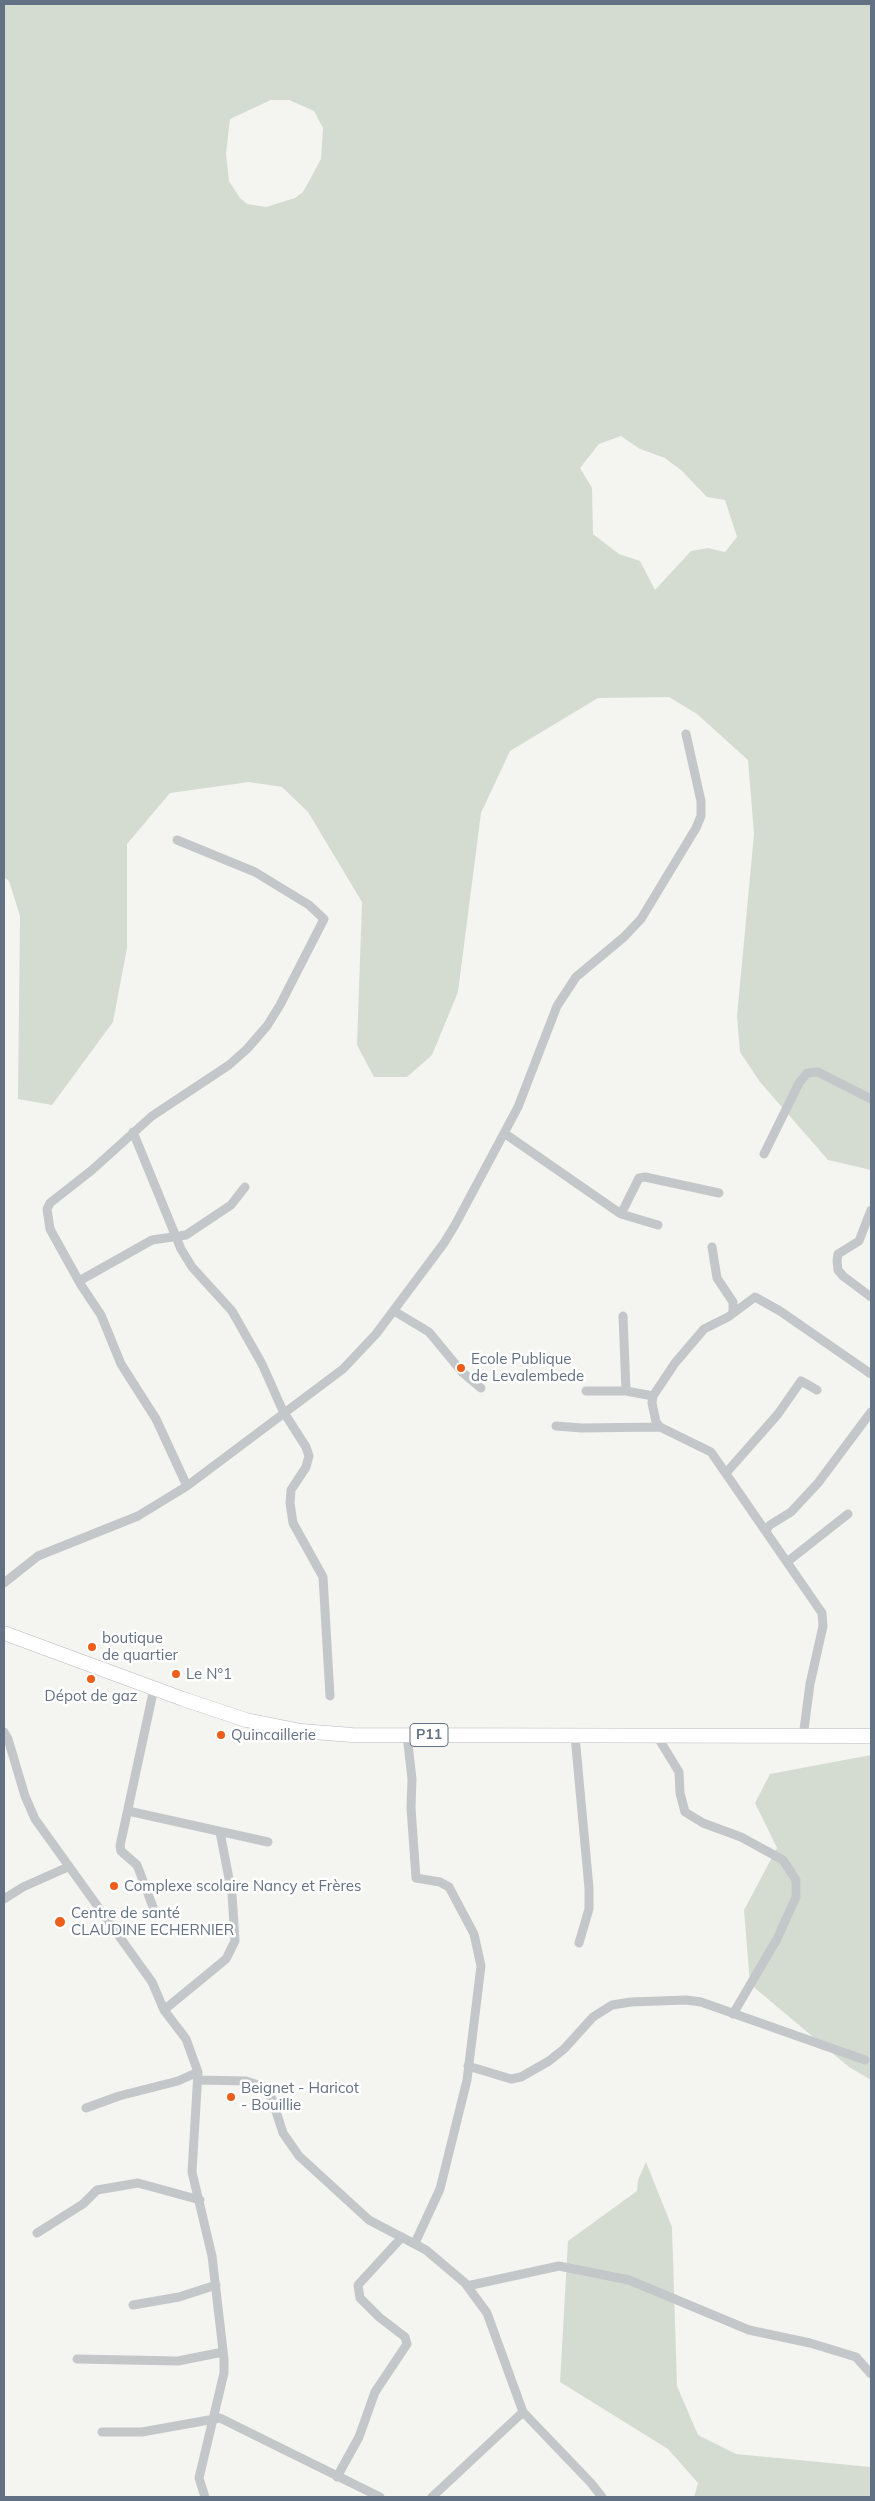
<!DOCTYPE html>
<meta charset="utf-8">
<style>
body{margin:0}
#map{position:relative;width:875px;height:2501px;overflow:hidden;background:#f4f5f0;font-family:Mulish,sans-serif}
canvas{display:block}
.frame{position:absolute;inset:0;border:5px solid #627183;pointer-events:none}
</style>
<div id="map">
<canvas width="875" height="2501"></canvas>
<div class="frame"></div>
</div>
<script>
const g = document.querySelector('canvas').getContext('2d');
g.lineJoin = 'round';
function paint(path, color) {
  g.fillStyle = color;
  g.fill(path, 'evenodd');
}
function poly(rows) {
  const path = new Path2D();
  for (const r of rows) {
    path.moveTo(r[0], r[1]);
    for (let i = 2; i < r.length; i += 2) path.lineTo(r[i], r[i + 1]);
  }
  return path;
}
function strokePath(path, color, width, dash) {
  g.strokeStyle = color;
  g.lineWidth = width;
  g.lineCap = dash ? 'butt' : 'round';
  g.setLineDash(dash || []);
  g.stroke(path);
}
function label(font, color, halo, rows, align = 'center') {
  g.font = font + ' Mulish,sans-serif';
  g.lineWidth = 5;
  g.setLineDash([]);
  g.textBaseline = 'middle';
  g.strokeStyle = halo;
  g.fillStyle = color;
  for (const [text, x, y, turn = 0] of rows) {
    g.save();
    g.translate(x, y);
    g.rotate((+turn || 0) * Math.PI / 180);
    g.textAlign = isNaN(turn) ? turn : align;
    if (halo) g.strokeText(text, 0, 0);
    g.fillText(text, 0, 0);
    g.restore();
  }
}
paint(poly([
 [4,4,871,4,871,1170,828,1160,760,1082,740,1052,737,1016,754,834,748,760,697,714,669,697,598,698,510,751,481,813,458,992,432,1055,407,1077,374,1077,357,1045,362,902,308,812,282,787,249,782,170,793,127,844,127,948,113,1022,52,1105,18,1099,20,916,9,881,4,877],
 [271,100,289,100,314,111,323,128,321,159,303,192,295,198,266,207,247,204,240,198,229,181,226,154,230,119],
 [621,436,640,449,665,458,682,471,707,497,725,500,737,537,725,552,708,548,691,551,655,590,640,561,619,554,593,534,592,488,580,468,599,444],
 [871,1755,871,2080,849,2067,750,1984,744,1910,777,1848,755,1803,770,1774],
 [646,2162,672,2227,677,2386,698,2435,736,2454,871,2467,871,2497,694,2497,698,2483,668,2449,560,2382,568,2241,637,2191,638,2180]
]), '#d4dcd1');
const primary = poly([
 [4,1633,183,1699,246,1720,301,1731,352,1735,871,1736]
]);
strokePath(primary, '#b6babe', 15);
strokePath(poly([
 [177,840,255,872,309,905,324,919,280,1005,267,1026,247,1049,229,1065,152,1116,92,1170,50,1203,47,1209,50,1229,81,1285,101,1315,121,1364,156,1419,187,1486],
 [133,1132,181,1249,192,1267,232,1311,262,1364,283,1411,306,1447,309,1456,306,1467,291,1490,290,1503,293,1523,323,1577,330,1696],
 [504,1133,621,1214,658,1225],
 [764,1154,799,1083,807,1073,818,1072,871,1099],
 [871,1210,859,1241,838,1254,837,1260,838,1270,843,1276,871,1297],
 [621,1214,639,1178,645,1177,719,1193],
 [712,1247,717,1278,733,1302,733,1313],
 [79,1281,152,1240,186,1235,231,1205,245,1187],
 [394,1311,429,1332,462,1372,481,1388],
 [623,1316,626,1391],
 [586,1391,626,1391,653,1396],
 [556,1426,582,1428,660,1427],
 [726,1473,778,1414,801,1381,817,1390],
 [766,1530,770,1525,791,1512,818,1483,871,1412],
 [787,1562,848,1514],
 [4,1583,38,1556,138,1516,187,1486,343,1369,376,1334,444,1243,455,1225,518,1107,557,1006,576,977,624,937,641,919,696,828,701,816,701,801,686,734],
 [4,1732,8,1739,25,1796,35,1819,152,1982,164,2010,186,2039,198,2072,192,2172,212,2256,224,2359,224,2373,199,2478,205,2497],
 [407,1735,412,1779,411,1808,416,1878,440,1882,449,1887,474,1934,481,1966,467,2080,440,2189,415,2243],
 [575,1736,589,1888,589,1909,579,1943],
 [657,1736,679,1772,680,1793,685,1812,703,1823,741,1837,783,1860,796,1880,796,1897,777,1939,733,2014],
 [803,1737,810,1684,823,1626,822,1613,711,1452,660,1427,656,1422,652,1403,653,1396,675,1363,704,1329,728,1317,755,1297,780,1311,871,1374],
 [128,1811,268,1842],
 [4,1899,23,1887,68,1867],
 [153,1907,137,1865,121,1851,120,1846,154,1688],
 [164,2010,226,1959,235,1941,232,1894,220,1832],
 [468,2066,511,2079,521,2077,549,2061,564,2049,593,2017,612,2005,631,2002,686,2000,701,2002,865,2060],
 [199,2080,246,2081,264,2087,272,2099,283,2133,299,2156,369,2220,426,2250,465,2283,487,2313,523,2412],
 [86,2108,119,2096,178,2081,198,2072],
 [37,2233,83,2204,97,2190,138,2183,200,2200],
 [467,2286,559,2266,629,2280,749,2330,810,2343,856,2357,871,2374],
 [133,2305,179,2297,216,2285],
 [77,2359,178,2361,223,2352],
 [102,2432,142,2432,220,2418,380,2497],
 [337,2477,359,2437,375,2392,407,2344,405,2337,379,2317,360,2298,358,2285,402,2237],
 [432,2497,523,2412,591,2483,602,2497]
]), '#c4c7ca', 9);
strokePath(primary, '#fff', 14);
for (const [x, y, r, color] of [
 [461,1368,5,"#ec5e19"],
 [92,1647,5,"#ec5e19"],
 [176,1674,5,"#ec5e19"],
 [91,1679,5,"#ec5e19"],
 [221,1735,5,"#ec5e19"],
 [114,1886,5,"#ec5e19"],
 [60,1922,6,"#ec5e19"],
 [231,2097,5,"#ec5e19"]
]) {
  const dot = new Path2D();
  dot.arc(x, y, r, 0, 2 * Math.PI);
  g.fillStyle = color;
  g.fill(dot);
  strokePath(dot, '#fff', 2);
}
for (const [x, y, w] of [
 [429,1735,38]
]) {
  const box = new Path2D();
  box.roundRect(x - w / 2, y - 11.5, w, 23, 4);
  g.fillStyle = '#fff';
  g.fill(box);
  strokePath(box, '#627183', 1);
}
label('bold 14px', '#627183', null, [
 ["P11",429,1735]
]);
label('15px', '#627183', '#fff', [
 ["Ecole Publique",471,1359],
 ["de Levalembede",471,1376],
 ["boutique",102,1638],
 ["de quartier",102,1655],
 ["Le N°1",186,1674],
 ["Dépot de gaz",91,1696,"center"],
 ["Quincaillerie",231,1735],
 ["Complexe scolaire Nancy et Frères",124,1886],
 ["Centre de santé",71,1913],
 ["CLAUDINE ECHERNIER",71,1930],
 ["Beignet - Haricot",241,2088],
 ["- Bouillie",241,2105]
], 'left');
</script>
